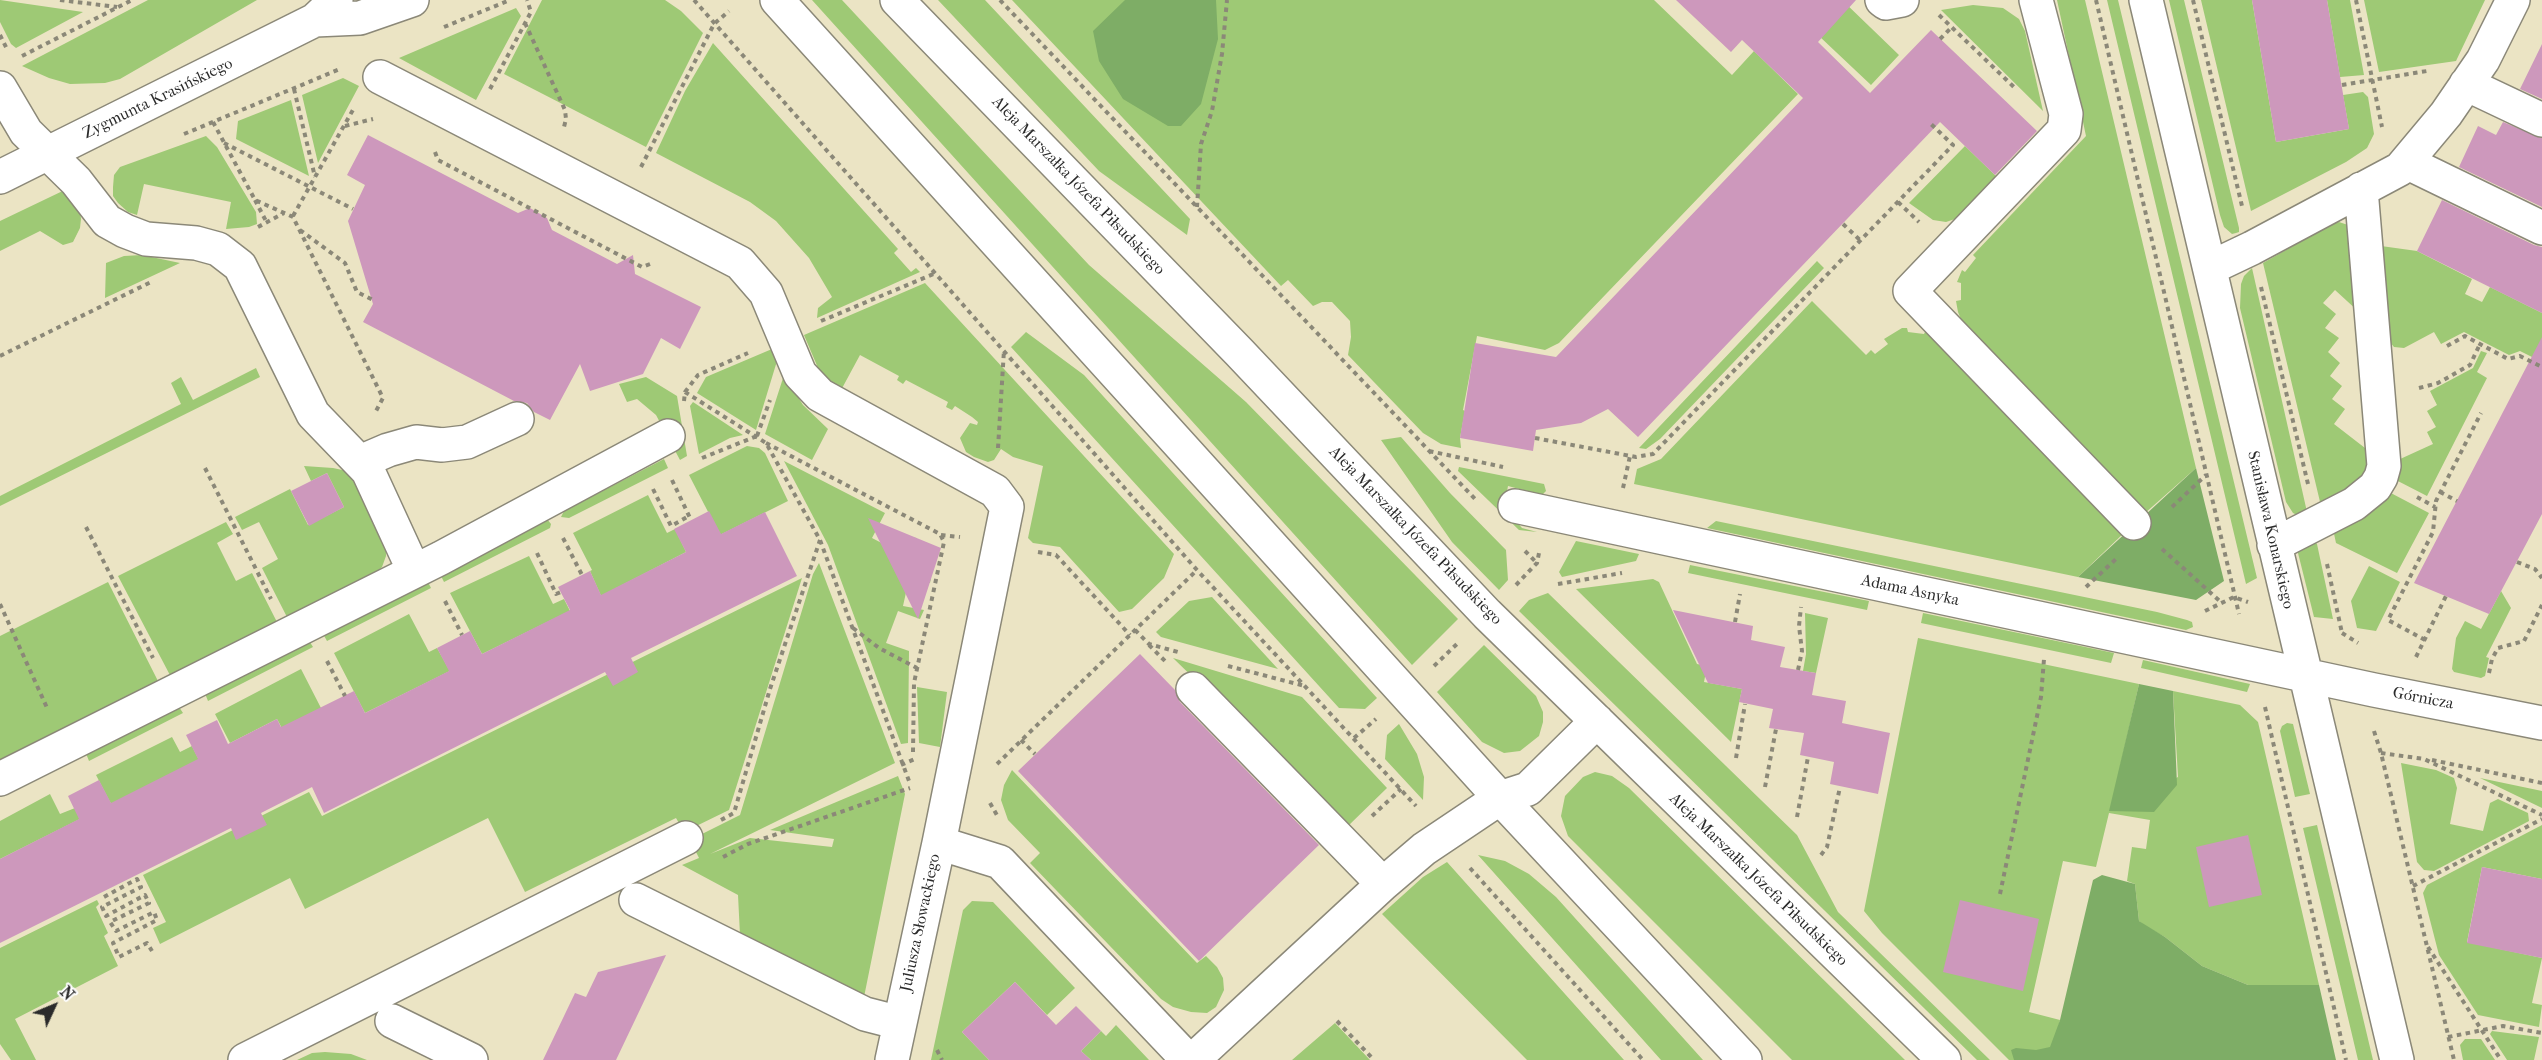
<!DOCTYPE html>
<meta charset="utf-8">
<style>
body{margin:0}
#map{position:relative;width:2542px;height:1060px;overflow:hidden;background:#ebe4c4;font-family:"IM FELL French Canon",serif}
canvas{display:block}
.north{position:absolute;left:24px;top:976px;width:60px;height:60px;-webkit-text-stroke:4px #fff;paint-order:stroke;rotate:46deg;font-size:16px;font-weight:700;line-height:24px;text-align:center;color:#2b2b2b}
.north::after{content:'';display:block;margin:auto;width:21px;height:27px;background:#2b2b2b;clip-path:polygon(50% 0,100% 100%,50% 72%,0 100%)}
</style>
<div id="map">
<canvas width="2542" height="1060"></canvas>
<div class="north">N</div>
</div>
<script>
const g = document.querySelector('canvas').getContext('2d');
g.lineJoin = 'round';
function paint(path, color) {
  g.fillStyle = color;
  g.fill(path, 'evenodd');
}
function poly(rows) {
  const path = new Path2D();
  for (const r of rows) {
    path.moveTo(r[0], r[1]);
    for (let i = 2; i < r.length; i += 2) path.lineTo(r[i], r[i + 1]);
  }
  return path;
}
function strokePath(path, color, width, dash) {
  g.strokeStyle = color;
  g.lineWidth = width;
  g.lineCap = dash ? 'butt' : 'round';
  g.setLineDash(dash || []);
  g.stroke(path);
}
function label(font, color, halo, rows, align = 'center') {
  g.font = font + ' "IM FELL French Canon",serif';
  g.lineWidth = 5;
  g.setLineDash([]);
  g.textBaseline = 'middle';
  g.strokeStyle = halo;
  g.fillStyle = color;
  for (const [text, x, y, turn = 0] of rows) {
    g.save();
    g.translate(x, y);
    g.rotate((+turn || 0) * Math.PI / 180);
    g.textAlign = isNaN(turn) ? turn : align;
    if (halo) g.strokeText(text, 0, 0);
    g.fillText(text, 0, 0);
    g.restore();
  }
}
paint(poly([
 [0,0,83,12,16,48,11,44,0,22],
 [148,0,257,0,120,79,105,83,70,84,49,78,22,66],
 [542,0,665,0,681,11,703,33,646,147,504,74],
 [812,0,842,0,1089,265,1246,402,1458,619,1412,665],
 [938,0,985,0,1190,219,1187,235,1099,171],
 [1012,0,1654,0,1732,75,1754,51,1798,94,1559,343,1545,350,1477,336,1463,410,1465,411,1460,438,1461,448,1441,444,1423,433,1348,355,1351,337,1350,321,1332,302,1322,302,1313,306,1288,280,1281,286],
 [1842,0,1899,55,1871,85,1784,3],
 [2057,0,2085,0,2196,468,2144,514,1962,322,1958,312,1956,301,1961,300,1961,283,1957,282,1962,270,1965,272,1976,258,1973,255,2086,136],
 [2107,0,2118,0,2257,578,2246,584],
 [2169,0,2184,0,2239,228,2239,232,2236,233,2232,234,2224,227,2220,215],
 [2201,0,2252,0,2276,142,2349,129,2343,95,2363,92,2368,97,2374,134,2367,148,2346,162,2251,211],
 [2327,0,2350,0,2364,75,2340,77],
 [2364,0,2485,0,2456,61,2379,72],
 [1973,5,2003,8,2019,19,2025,31,2043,111,1941,10],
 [516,8,521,16,476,100,399,58],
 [713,43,898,249,894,253,911,272,916,268,920,272,817,318,818,308,832,297,809,258,776,221,750,202,656,153,685,91],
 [343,78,359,86,318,163,302,95],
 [291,100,309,176,236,139,238,121],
 [206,136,217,147,256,212,257,224,249,227,226,229,231,202,144,184,137,215,128,212,118,203,113,196,113,187,114,175,120,167],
 [1965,146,1997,177,1955,219,1946,222,1933,220,1909,203],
 [71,187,80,209,81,219,80,228,73,242,63,245,40,231,0,251,0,221],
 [2339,222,2348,225,2359,312,2335,290,2323,303,2336,314,2325,328,2339,338,2328,352,2340,363,2330,376,2342,386,2332,399,2345,409,2334,424,2365,448,2369,464,2366,477,2321,506,2263,263,2332,224],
 [2381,246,2417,251,2472,279,2465,294,2482,302,2490,287,2542,313,2542,362,2520,351,2509,355,2464,332,2441,344,2434,332,2404,348,2394,347,2389,341],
 [142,255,180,263,105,298,106,263,124,256],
 [1817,261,1824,268,1660,439,1646,449,1639,448],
 [2252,268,2307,512,2299,516,2293,513,2286,502,2240,308,2241,284,2244,276],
 [925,283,1174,554,1164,578,1132,609,1119,612,1060,547,1033,543,1028,538,1043,466,1013,457,1001,449,994,460,988,462,974,457,966,452,960,438,970,423,977,425,978,422,972,417,955,406,952,410,946,407,948,402,906,380,903,384,897,380,899,376,860,355,840,392,830,385,818,368,804,335],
 [1812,301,1866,355,1871,350,1875,354,1888,344,1884,339,1902,328,1907,328,1908,332,1924,334,1926,330,2125,532,2078,577,1634,484,1637,469,1661,459],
 [1026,332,1084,375,1377,698,1365,709,1339,708,1011,347],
 [772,349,777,361,756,430,697,393,706,377],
 [2481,351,2487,353,2477,372,2487,378,2427,496,2394,479,2398,460,2433,444,2427,432,2436,427,2427,411,2437,405,2430,391,2473,368],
 [256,368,260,377,0,506,0,496,181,404,171,383,181,377,193,400],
 [784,375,803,405,828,429,812,460,765,434],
 [646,377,677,396,687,456,680,460,656,415,637,399,627,402,619,384],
 [693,402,743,435,730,438,699,454,690,406],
 [1401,437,1450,493,1506,550,1508,580,1499,590,1452,542,1381,440],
 [747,446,759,448,765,453,788,501,720,535,689,475],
 [664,459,668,468,569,518,561,517,564,511],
 [784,461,885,513,872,538,899,552,908,537,917,538,908,552,912,573,931,578,930,583,909,579,903,606,924,610,920,619,898,611,886,643,909,651,908,743,901,744,828,545],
 [304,466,333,468,347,471,356,477,386,542,386,556,382,567,373,576,288,619,262,568,278,559,259,522,242,530,235,517,290,489,308,525,344,507,327,473,311,481],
 [1459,467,1544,484,1546,491,1542,495,1508,486,1504,508,1522,528,1537,532,1519,530,1458,471],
 [2387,491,2429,513,2397,573,2336,543,2333,529],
 [648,495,667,533,675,529,686,552,601,596,590,571,592,570,573,533],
 [547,519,551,524,550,528,444,582,440,574],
 [1716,521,2157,612,2187,620,2192,622,2193,627,2186,630,1707,528],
 [226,522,233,534,217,543,236,581,252,573,278,624,172,679,118,576],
 [2313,540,2317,544,2333,619,2314,617,2296,545],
 [1576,541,1639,554,1636,561,1562,577,1559,572],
 [529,556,553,604,564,599,570,611,482,654,450,593],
 [819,563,895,763,710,854,750,838,832,847,834,839,770,830,898,776,905,794,864,997,740,935,738,895,682,865,699,858,690,840,740,815,813,574],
 [1690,565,1869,601,1867,610,1688,573],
 [2369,566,2400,582,2376,631,2357,628,2351,601],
 [802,578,729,810,684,832,676,818,525,892,488,818,305,909,290,878,160,944,153,928,166,922,143,875,309,792,322,816],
 [1653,579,1659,582,1697,664,1707,666,1704,682,1742,689,1731,742,1576,589],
 [427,580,431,588,327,641,322,632],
 [108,582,160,685,0,764,0,636],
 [2501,591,2511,608,2486,657,2489,658,2485,676,2481,678,2454,672,2452,669,2456,638,2465,621,2481,629],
 [1548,593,1797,835,1838,912,1990,1060,1977,1060,1519,611,1529,600],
 [1212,597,1278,669,1161,637,1156,632,1189,601],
 [1805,613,1828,618,1816,673,1803,671,1806,654],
 [1923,613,2114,653,2111,663,1921,623],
 [409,614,429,652,437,648,450,671,365,713,334,653],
 [1918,638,2139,684,2110,811,2178,777,2173,691,2240,705,2258,722,2319,985,2248,985,2202,966,2165,937,2145,926,2139,921,2135,884,2127,881,2132,847,2146,849,2150,820,2109,813,2096,867,2063,861,2029,1012,2060,1020,2050,1060,2009,1060,1882,933,1864,911],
 [308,639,313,647,208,701,204,691],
 [1484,645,1536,696,1543,712,1543,722,1539,736,1520,751,1504,753,1482,742,1437,692],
 [1173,658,1302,697,1387,788,1347,827],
 [2143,660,2250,684,2247,692,2141,668],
 [301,669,321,708,293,749,277,719,230,743,215,714],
 [917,687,947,692,940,747,919,743],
 [177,704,183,713,89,761,85,751],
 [2287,723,2293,724,2310,794,2295,797,2280,731,2282,726],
 [1399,724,1417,754,1424,777,1423,800,1385,759,1387,735],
 [172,737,180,752,192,746,199,760,111,804,96,775],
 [2401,763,2436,770,2454,778,2457,788,2450,824,2483,831,2490,803,2498,799,2528,813,2529,821,2434,871,2424,870,2417,862],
 [1012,770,1197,963,1206,956,1217,967,1223,978,1224,990,1216,1007,1207,1013,1191,1012,1173,1007,1161,999,1030,863,1040,853,1008,820,1001,800,1004,785],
 [1595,772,1612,776,1629,788,1905,1060,1792,1060,1568,836,1561,816,1565,796,1583,777],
 [2480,778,2542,791,2542,808],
 [50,794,60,814,75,808,80,819,0,859,0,821],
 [2317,825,2373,1060,2358,1060,2303,828],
 [2542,825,2542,879,2482,867,2467,942,2542,958,2532,1003,2542,1005,2539,1027,2478,1015,2439,955,2423,893,2427,885],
 [1478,855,1505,861,1529,874,1556,897,1703,1060,1661,1060],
 [1447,862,1624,1060,1527,1060,1382,914,1423,877],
 [97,900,99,904,96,907,108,933,104,936,118,966,15,1019,36,1060,11,1060,0,1044,0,948],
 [972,901,993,902,1075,988,1047,1015,1015,982,962,1032,989,1060,931,1060,963,910],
 [1335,1023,1370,1060,1292,1060],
 [1116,1025,1149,1060,1091,1060,1081,1051,1101,1031,1106,1036],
 [2492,1031,2539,1037,2534,1060,2507,1060,2490,1034],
 [2465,1039,2481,1039,2495,1060,2463,1060,2460,1045],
 [325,1052,351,1054,367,1060,297,1060,312,1053]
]), '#9ec975');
paint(poly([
 [1125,0,1216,0,1218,39,1201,104,1181,126,1168,126,1123,99,1099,61,1093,31],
 [2196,468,2224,581,2196,600,2078,577],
 [2139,684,2173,691,2177,785,2154,812,2109,811],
 [2102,875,2135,884,2139,921,2165,937,2202,966,2248,985,2319,985,2336,1060,2014,1060,2011,1050,2016,1048,2036,1050,2050,1047,2060,1020,2093,880]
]), '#7ead66');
paint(poly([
 [1676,0,1856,0,1818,42,1870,93,1931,30,2037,131,1995,175,1940,122,1638,437,1608,409,1581,423,1536,430,1533,451,1460,438,1475,343,1556,357,1803,98,1742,40,1731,52],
 [2252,0,2327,0,2349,129,2276,142],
 [2542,44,2542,99,2520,89],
 [2503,122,2542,138,2542,207,2459,167,2478,126,2496,135],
 [368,135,518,213,530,208,547,218,552,230,617,264,633,255,635,274,701,307,680,349,661,338,643,374,590,391,580,364,550,420,534,412,527,403,514,401,363,322,373,304,348,221,365,185,347,175],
 [2442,200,2534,245,2542,247,2542,313,2417,251],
 [2542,337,2542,514,2489,614,2414,583],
 [327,473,344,507,309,526,291,491],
 [709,511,721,534,765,512,797,576,631,658,638,672,613,686,605,672,324,813,312,787,261,813,267,825,236,840,231,828,0,943,0,859,79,819,68,796,99,780,111,803,198,759,186,735,217,720,228,744,277,719,281,727,354,691,365,713,449,671,437,648,470,631,482,654,570,610,558,587,590,571,601,595,686,552,674,529],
 [868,518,941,548,918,619],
 [1673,610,1753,626,1751,640,1785,647,1780,667,1816,673,1812,695,1846,701,1842,723,1890,733,1878,794,1830,784,1834,762,1800,755,1804,733,1769,728,1773,709,1739,702,1742,689,1708,683],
 [1140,654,1175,690,1180,702,1319,845,1199,961,1018,771],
 [2248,835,2262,895,2209,907,2196,847],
 [2482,867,2542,879,2542,958,2467,943],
 [1960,900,2039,919,2023,991,1943,972],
 [666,955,616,1060,543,1060,575,993,586,997,598,972],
 [1015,982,1056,1025,1076,1006,1101,1031,1081,1051,1091,1060,989,1060,962,1032]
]), '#cd98bc');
const minor = poly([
 [777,0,1500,798,1745,1060],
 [897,0,1239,352,1487,614,1944,1060],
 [1882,0,1886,3,1902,0],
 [2036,0,2066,114,2064,130,1910,291,2134,523],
 [2146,0,2397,1060],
 [315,20,360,18,412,0],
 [380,77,740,263,766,293,800,374,820,395,995,491,1007,507,939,843,892,1060],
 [2466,84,2542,120],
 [0,88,26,132,76,181,107,221,125,231,146,239,196,243,218,249,240,266,313,414,368,471,414,571],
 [2406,162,2542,228],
 [0,177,315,20,336,0],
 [2210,268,2252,248,2400,169,2446,114,2483,60,2513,0],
 [360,462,388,450,416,442,442,445,467,442,517,419],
 [1515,506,2374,690,2542,723],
 [2274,545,2354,504,2375,487,2381,477,2384,466,2361,189],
 [1193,689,1383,884],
 [0,779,441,558,668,436],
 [939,843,1000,862,1188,1060],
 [636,900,865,1014,900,1023],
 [392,1021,471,1060],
 [245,1060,686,838],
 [1193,1060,1383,884,1424,849,1500,798,1528,789,1597,721]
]);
strokePath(minor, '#8b8878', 36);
strokePath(poly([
 [60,0,117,7],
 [694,0,1197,570,1416,806],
 [1000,0,1476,500],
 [2096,0,2239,614],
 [2193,0,2242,206],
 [2356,0,2382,127],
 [1939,15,2016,89],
 [525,23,565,110,566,119,564,127],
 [444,27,510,0],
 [0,35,7,49],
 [1940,39,1952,27],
 [22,56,132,0],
 [2342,85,2427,71],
 [294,89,315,177],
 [490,89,531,12,527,0],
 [213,122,255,200,293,217,383,398,376,411],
 [345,126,373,119],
 [184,134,340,69],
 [224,143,353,209],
 [435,152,438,160,642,267,650,264],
 [641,167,714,24,729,11],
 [255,200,267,223],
 [1898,202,1919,222],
 [1197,207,1201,144,1212,111,1222,54,1227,0],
 [293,216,354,108],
 [1843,224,1861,241],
 [258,227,284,213],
 [300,230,345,263,357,292,375,301],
 [2261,287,2308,484],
 [821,321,936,273],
 [2447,346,2465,336,2508,359,2520,356,2542,367],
 [0,356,153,281],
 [2419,388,2438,383,2470,365,2480,344],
 [685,392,698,375,748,353],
 [684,401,685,392,766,443,820,540,909,781],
 [757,436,770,400],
 [1535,438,1636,457,1653,454,1953,145,1931,124],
 [766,443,940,534,944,542,914,683,913,752],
 [998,448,1004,350],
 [1429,451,1503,467],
 [702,458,757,436],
 [205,468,271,599],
 [672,480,691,520],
 [1623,488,1630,456],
 [653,489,671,526,689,516],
 [2440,492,2457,501],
 [2417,497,2435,507],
 [2172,507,2206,475],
 [86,527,153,658],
 [941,535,960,537],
 [563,538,582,575],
 [2162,549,2222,603],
 [1525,551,1537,563],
 [1038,552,1056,555,1130,635],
 [537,553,556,594,561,592],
 [2517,562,2535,569,2542,578],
 [2327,564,2342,633],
 [1558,584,1622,573],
 [1516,585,1537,563,1539,553],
 [2086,587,2116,559],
 [445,601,462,635],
 [0,604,48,710],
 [2205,611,2234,597,2248,602],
 [1735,622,1740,594],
 [853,628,879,648,917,668],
 [1135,630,1149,644,1178,652],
 [2342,633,2358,643],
 [2425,640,2388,620,2433,532,2436,501,2481,413],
 [1149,645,1165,661],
 [2416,657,2447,594],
 [327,661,345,696],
 [1228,666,1305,686],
 [1434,666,1459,642],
 [1798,670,1802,651,1799,626,1801,607],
 [2489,673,2492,659,2498,648,2524,641,2542,605],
 [2265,707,2346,1060],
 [2374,731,2381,753,2454,1060],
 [1354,738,1376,719],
 [1021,740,1035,754],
 [2381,753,2424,759,2542,815],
 [1736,758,1745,704],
 [2432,760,2542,783],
 [997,764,1197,570],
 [901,765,915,759],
 [1765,787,1776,729],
 [990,803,998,817],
 [1372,816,1401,789],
 [1797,817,1808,757],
 [721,820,734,813,770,689,820,540],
 [1821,855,1827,847,1840,787],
 [723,857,748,844,910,788],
 [1470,868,1643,1060],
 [2413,886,2542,819],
 [2000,894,2041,697,2044,659],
 [104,897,137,879,141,887,102,907,106,916,145,895,149,903,110,922,116,931,154,912,157,920,113,943,119,957,147,943,152,951],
 [2428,947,2501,1060],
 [1337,1021,1374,1060],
 [2448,1037,2503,1026,2542,1033],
 [937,1050,942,1060]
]), '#8b8878', 4, [4.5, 4.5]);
strokePath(minor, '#fff', 33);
label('16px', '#2b2b2b', '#fff', [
 ["Zygmunta Krasińskiego",158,99,-26],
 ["Aleja Marszałka Józefa Piłsudskiego",1078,186,46],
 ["Stanisława Konarskiego",2270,530,77],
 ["Aleja Marszałka Józefa Piłsudskiego",1415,536,46],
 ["Adama Asnyka",1910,591,12],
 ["Górnicza",2423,699,11],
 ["Aleja Marszałka Józefa Piłsudskiego",1758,880,44],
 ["Juliusza Słowackiego",921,923,-78]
]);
</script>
